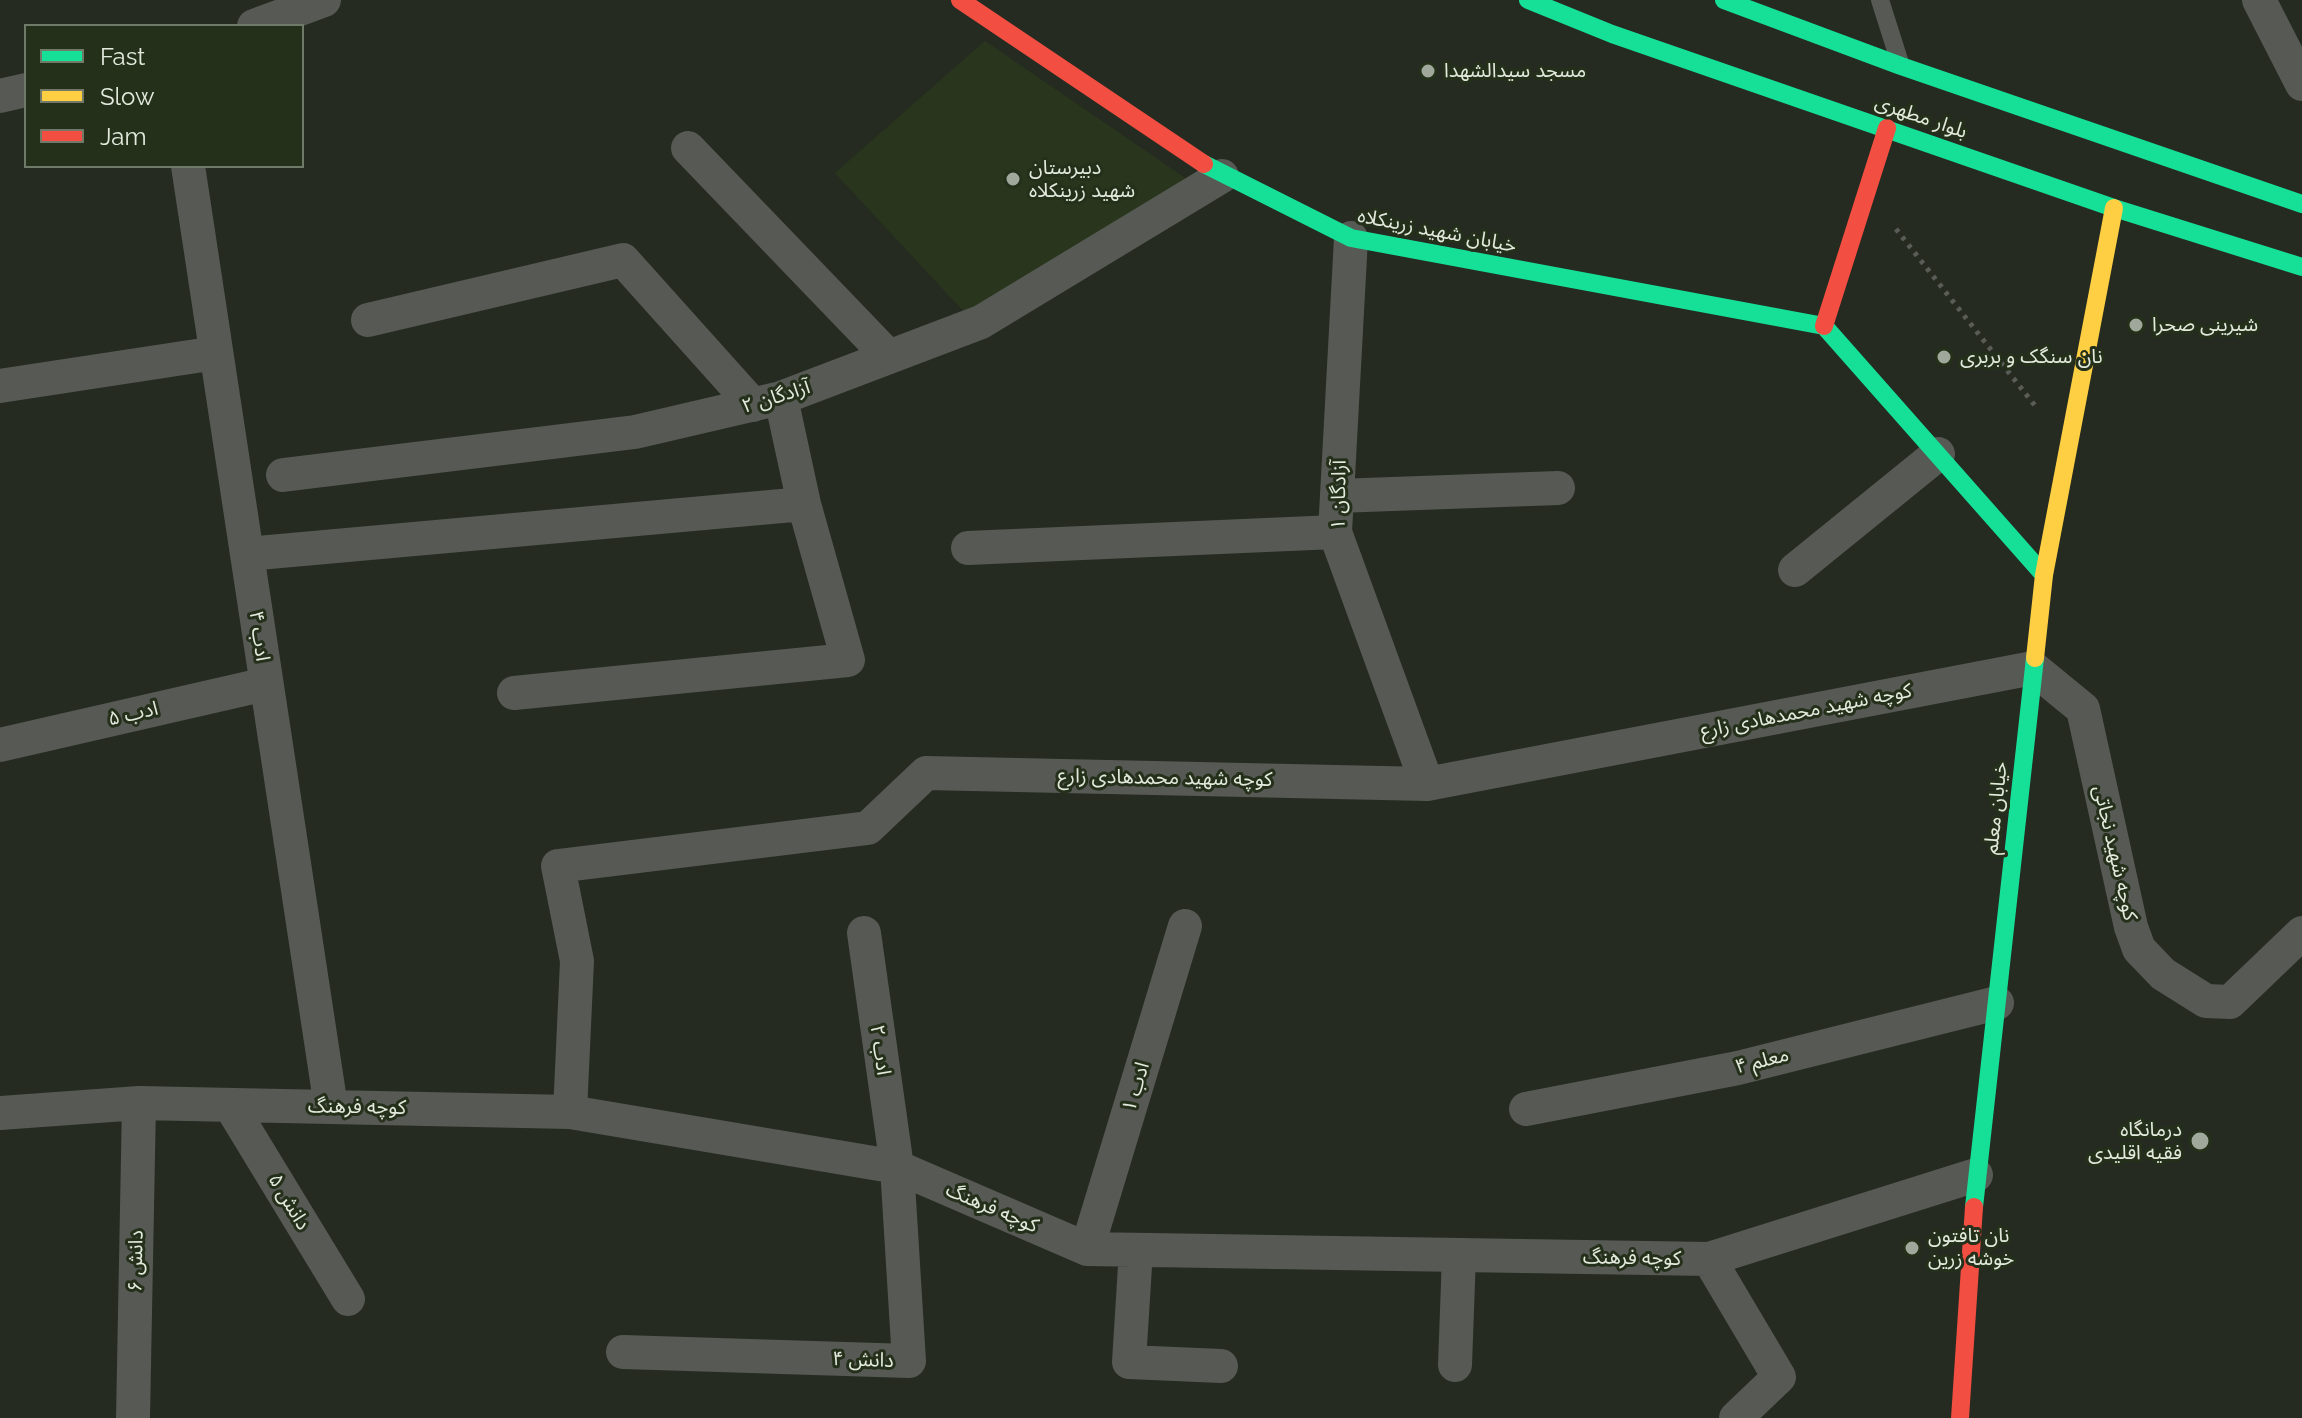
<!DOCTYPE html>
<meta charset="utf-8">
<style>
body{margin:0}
#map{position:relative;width:2302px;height:1418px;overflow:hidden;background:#252b20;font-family:Raleway,sans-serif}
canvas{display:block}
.legend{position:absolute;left:24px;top:24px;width:280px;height:144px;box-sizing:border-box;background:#25301b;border:2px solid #717a69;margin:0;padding:10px 14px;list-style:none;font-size:24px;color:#e3eadd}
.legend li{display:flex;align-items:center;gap:16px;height:40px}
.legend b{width:40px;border:2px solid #717a69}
</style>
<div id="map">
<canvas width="2302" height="1418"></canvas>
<ul class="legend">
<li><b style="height:10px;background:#16e098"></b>Fast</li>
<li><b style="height:10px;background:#ffcf43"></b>Slow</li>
<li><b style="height:10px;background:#f24e42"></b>Jam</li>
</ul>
</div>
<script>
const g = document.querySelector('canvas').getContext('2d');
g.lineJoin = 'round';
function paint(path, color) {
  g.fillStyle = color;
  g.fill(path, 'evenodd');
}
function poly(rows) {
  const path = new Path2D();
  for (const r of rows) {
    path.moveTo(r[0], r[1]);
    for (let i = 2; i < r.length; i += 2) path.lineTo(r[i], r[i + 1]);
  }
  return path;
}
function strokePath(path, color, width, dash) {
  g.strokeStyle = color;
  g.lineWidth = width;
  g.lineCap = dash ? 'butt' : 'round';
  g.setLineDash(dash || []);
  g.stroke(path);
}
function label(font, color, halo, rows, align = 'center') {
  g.font = font + ' Raleway,"Noto Sans Arabic",sans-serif';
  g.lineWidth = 6;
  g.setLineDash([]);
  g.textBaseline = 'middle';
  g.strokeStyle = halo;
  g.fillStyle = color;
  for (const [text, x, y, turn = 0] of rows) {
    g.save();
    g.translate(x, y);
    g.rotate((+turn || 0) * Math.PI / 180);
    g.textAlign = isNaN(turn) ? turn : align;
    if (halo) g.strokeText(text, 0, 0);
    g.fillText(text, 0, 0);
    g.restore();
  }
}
paint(poly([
 [985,41,1194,184,966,314,835,173]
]), '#29361d');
strokePath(poly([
 [1896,229,2036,407]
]), '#5a5c57', 5, [4, 6]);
strokePath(poly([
 [1880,0,1900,63]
]), '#565954', 18);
strokePath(poly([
 [2259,0,2302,84],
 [254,26,324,0],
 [0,96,26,90],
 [688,148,889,357],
 [188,166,331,1107],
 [1351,238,1335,532,1427,784],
 [368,320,623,260,753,405],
 [0,386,216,353],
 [781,398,804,504],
 [283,475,635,432,781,398,981,322,1222,176],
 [1337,496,1558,488],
 [968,548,1335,532],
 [247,554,804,504,848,660,514,693],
 [1795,570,1938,454],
 [0,745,266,684],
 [230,1105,348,1299],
 [1526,1109,1738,1068,1997,1003],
 [570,1112,577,961,558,866,868,828,926,773,1427,784,2033,668,2083,709,2131,927,2139,949,2163,974,2206,1001,2230,1002,2302,933],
 [0,1113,139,1103,570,1112,897,1167,1087,1249,1709,1259,1976,1175],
 [1087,1249,1185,926],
 [1136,1250,1129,1362,1221,1366],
 [1709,1259,1779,1377,1736,1418],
 [623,1352,909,1361,897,1167,864,933],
 [1455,1365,1459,1255],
 [133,1418,139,1103]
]), '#565954', 34);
strokePath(poly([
 [1528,0,1612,34,2114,208,2302,267],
 [1724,0,1901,66,2302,204],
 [1204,164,1351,238,1824,326,2044,575],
 [1974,1207,2035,658]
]), '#16e098', 18);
strokePath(poly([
 [2035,658,2044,575,2114,208]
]), '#ffcf43', 18);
strokePath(poly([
 [960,0,1204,164],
 [1824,326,1887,128],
 [1960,1418,1974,1207]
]), '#f24e42', 18);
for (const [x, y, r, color] of [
 [1428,71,8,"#a0a79b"],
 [1013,179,8,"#a0a79b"],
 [2136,325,8,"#a0a79b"],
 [1944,357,8,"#a0a79b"],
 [2200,1141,10,"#a0a79b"],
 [1912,1248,8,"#a0a79b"]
]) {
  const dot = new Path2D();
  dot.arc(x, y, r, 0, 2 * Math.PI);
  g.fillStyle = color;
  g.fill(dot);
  strokePath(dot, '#25301b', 3);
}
label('20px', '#e3eadd', '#25301b', [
 ["مسجد سیدالشهدا",1444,71],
 ["دبیرستان",1029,168],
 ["شهید زرینکلاه",1029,191],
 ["شیرینی صحرا",2152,325],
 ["نان سنگک و بربری",1960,357],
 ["درمانگاه",2182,1130,"right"],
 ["فقیه اقلیدی",2182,1153,"right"],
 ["نان تافتون",1928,1236],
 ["خوشه زرین",1928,1259]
], 'left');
label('20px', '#e3eadd', '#25301b', [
 ["بلوار مطهری",1921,117,19],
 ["خیابان شهید زرینکلاه",1437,231,11],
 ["آزادگان ۲",776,397,-17],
 ["آزادگان ۱",1339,495,-89],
 ["ادب ۴",259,636,82],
 ["کوچه شهید محمدهادی زارع",1806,711,-11],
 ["ادب ۵",133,714,-13],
 ["کوچه شهید محمدهادی زارع",1165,778,1],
 ["خیابان معلم",1996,808,-84],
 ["کوچه شهید نجاتی",2115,853,77],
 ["ادب ۲",880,1050,82],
 ["معلم ۴",1762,1061,-14],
 ["ادب ۱",1136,1087,-73],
 ["کوچه فرهنگ",357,1107,1],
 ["دانش ۵",289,1202,59],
 ["کوچه فرهنگ",992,1208,23],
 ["کوچه فرهنگ",1632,1258,1],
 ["دانش ۶",136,1261,-89],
 ["دانش ۴",863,1360,2]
]);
</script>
